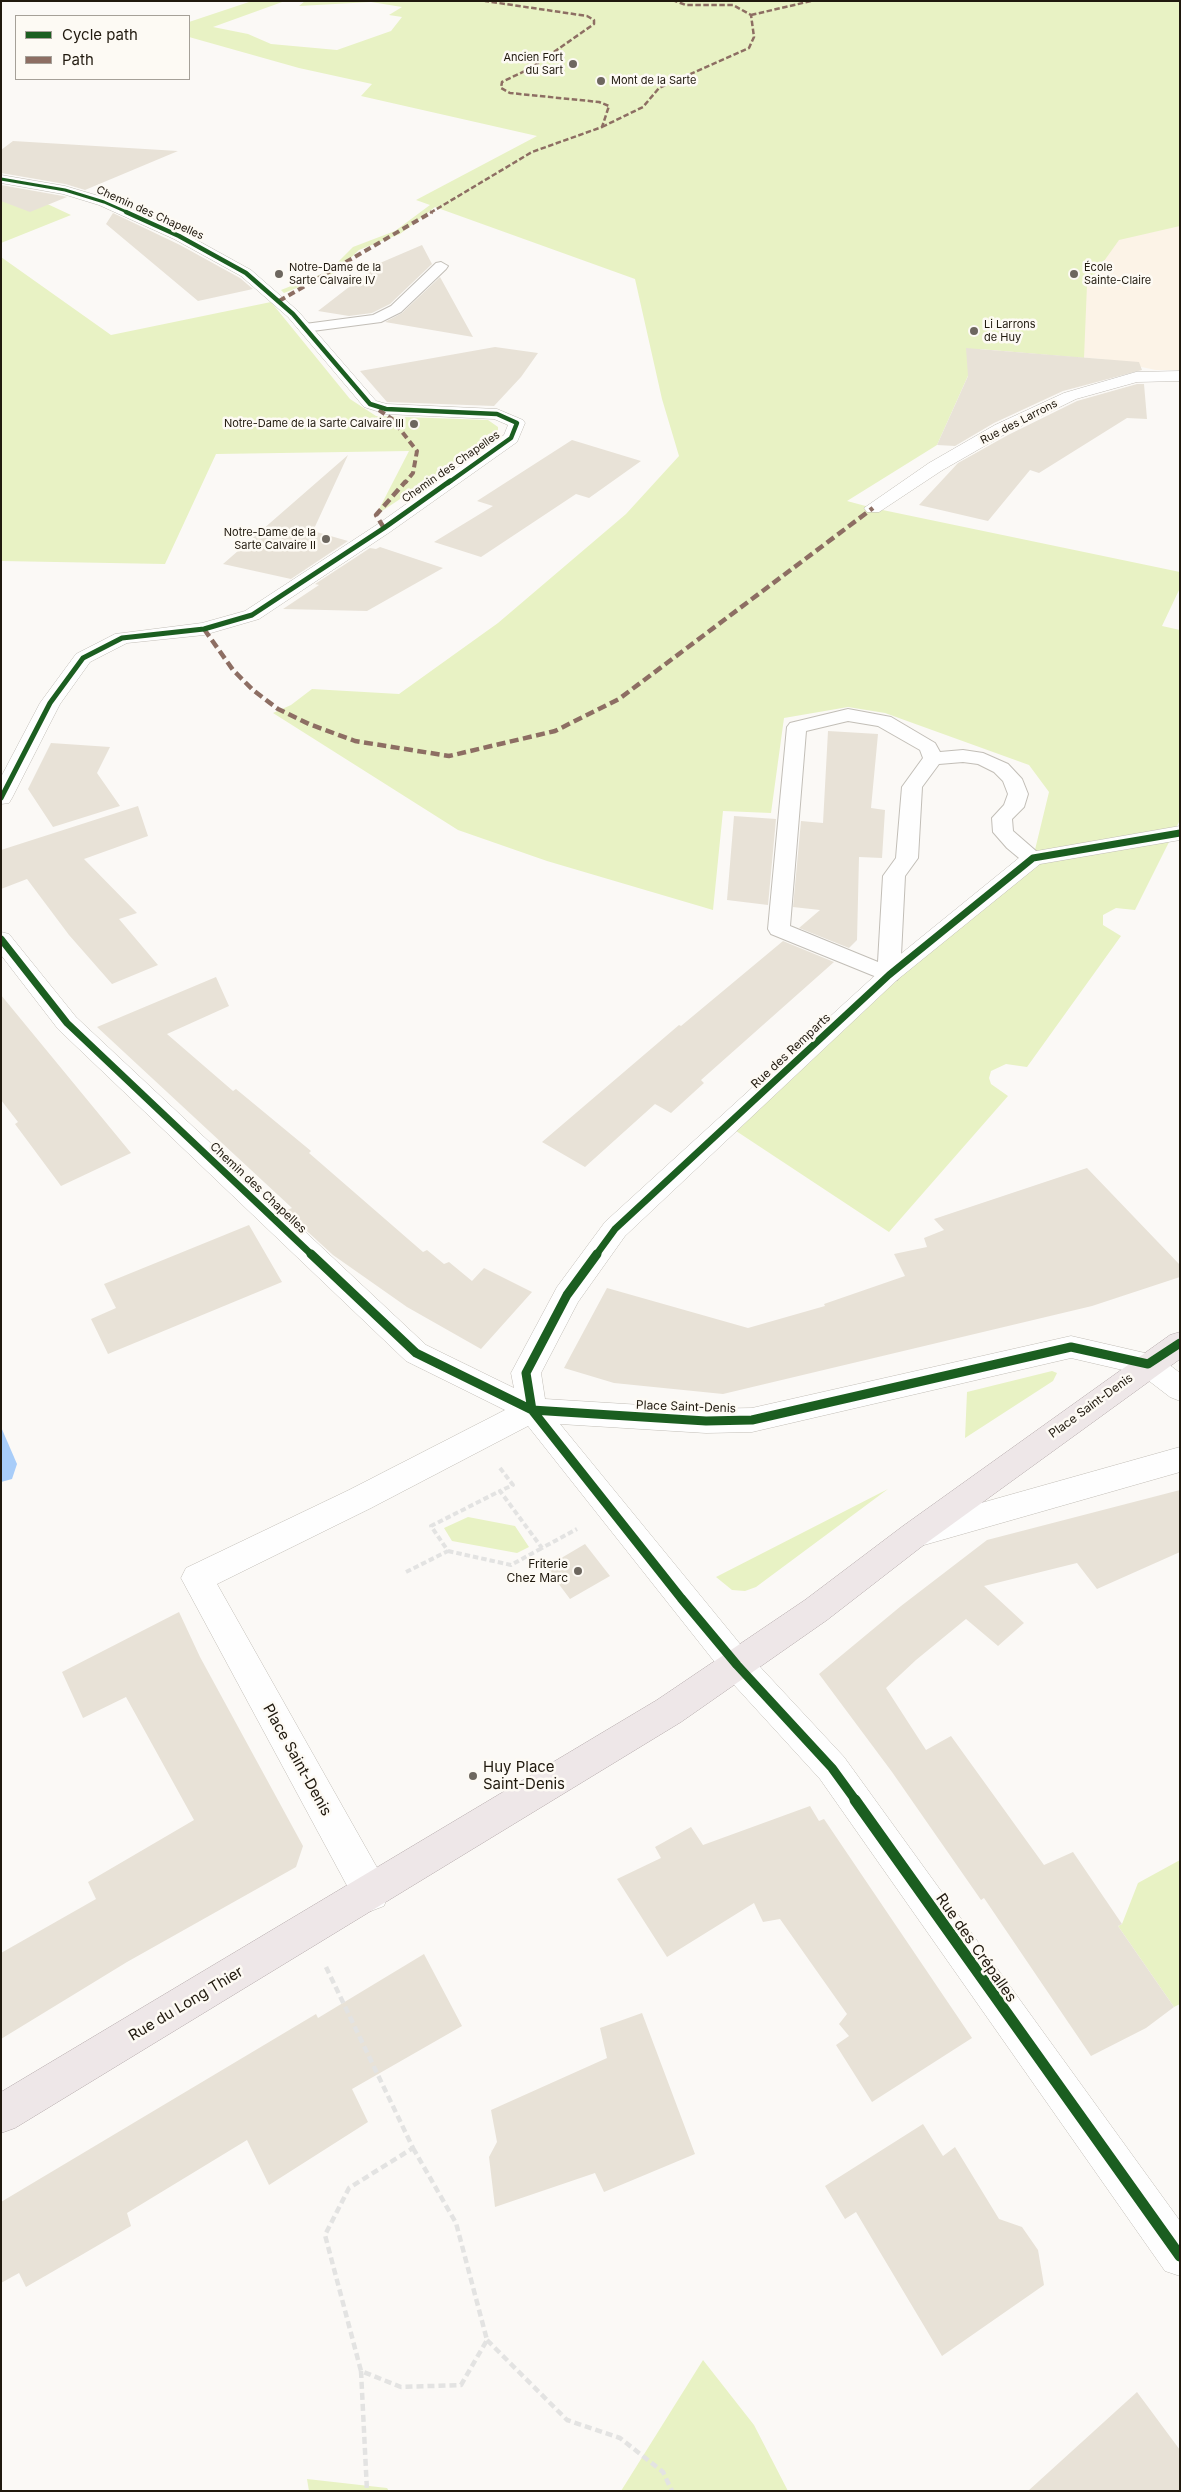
<!DOCTYPE html>
<meta charset="utf-8">
<style>
body{margin:0}
#map{position:relative;width:1181px;height:2492px;overflow:hidden;background:#fbf9f6;font-family:Inter,sans-serif}
canvas{display:block}
.frame{position:absolute;inset:0;border:2px solid #20190e;pointer-events:none}
.legend{position:absolute;left:15px;top:15px;width:175px;height:65px;box-sizing:border-box;background:#fdfaf4;border:1px solid #a5a098;margin:0;padding:6px 9px;list-style:none;font-size:15px;color:#20190e}
.legend li{display:flex;align-items:center;gap:10px;height:25px}
.legend b{width:25px;border:1px solid #a5a098}
</style>
<div id="map">
<canvas width="1181" height="2492"></canvas>
<div class="frame"></div>
<ul class="legend">
<li><b style="height:6px;background:#1b5e20"></b>Cycle path</li>
<li><b style="height:6px;background:#8d6e63"></b>Path</li>
</ul>
</div>
<script>
const g = document.querySelector('canvas').getContext('2d');
g.lineJoin = 'round';
function paint(path, color) {
  g.fillStyle = color;
  g.fill(path, 'evenodd');
}
function poly(rows) {
  const path = new Path2D();
  for (const r of rows) {
    path.moveTo(r[0], r[1]);
    for (let i = 2; i < r.length; i += 2) path.lineTo(r[i], r[i + 1]);
  }
  return path;
}
function strokePath(path, color, width, dash) {
  g.strokeStyle = color;
  g.lineWidth = width;
  g.lineCap = dash ? 'butt' : 'round';
  g.setLineDash(dash || []);
  g.stroke(path);
}
function label(font, color, halo, rows, align = 'center') {
  g.font = font + ' Inter,sans-serif';
  g.lineWidth = 5;
  g.setLineDash([]);
  g.textBaseline = 'middle';
  g.strokeStyle = halo;
  g.fillStyle = color;
  for (const [text, x, y, turn = 0] of rows) {
    g.save();
    g.translate(x, y);
    g.rotate((+turn || 0) * Math.PI / 180);
    g.textAlign = isNaN(turn) ? turn : align;
    if (halo) g.strokeText(text, 0, 0);
    g.fillText(text, 0, 0);
    g.restore();
  }
}
paint(poly([
 [1180,211,1180,370,1156,370,1102,359,980,349,987,237]
]), '#fcf3e7');
paint(poly([
 [252,1,285,1,213,27,248,34,271,44,337,50,391,31,402,17,389,15,402,7,371,2,299,6,305,1,1180,1,1180,226,1119,240,1087,285,1084,358,980,349,937,445,847,501,873,508,1180,572,1180,588,1162,626,1180,630,1180,820,1135,910,1116,908,1103,915,1103,925,1121,936,1027,1067,1006,1064,991,1071,989,1078,991,1084,1008,1096,889,1232,727,1125,1033,858,1049,792,1029,765,885,713,848,707,784,718,771,813,723,811,713,910,547,861,458,830,273,713,291,705,312,689,399,694,498,623,626,514,679,456,662,399,635,279,435,207,400,234,359,250,335,273,284,293,281,290,329,271,353,247,395,231,430,205,416,200,537,136,361,96,372,84,299,68,189,37,189,22],
 [13,188,71,215,1,243,1,192],
 [1,257,111,335,271,302,350,399,376,416,488,420,498,427,498,434,376,515,409,451,216,454,165,564,1,561],
 [1052,1371,1057,1373,1053,1381,965,1438,967,1392],
 [888,1489,756,1587,745,1591,732,1590,716,1577],
 [468,1517,515,1526,529,1547,517,1553,452,1541,444,1528],
 [1180,1860,1180,2004,1174,2007,1118,1926,1122,1924,1138,1883],
 [703,2360,754,2425,788,2491,621,2491],
 [307,2479,387,2488,389,2491,309,2491]
]), '#e8f2c4');
paint(poly([
 [1,1427,17,1464,12,1479,1,1482]
]), '#a8cdf9');
paint(poly([
 [13,141,178,151,85,190,65,184,1,173,1,150],
 [1,185,63,196,67,197,30,212,1,201],
 [113,213,180,245,240,278,253,289,198,301,106,224],
 [422,245,432,264,390,304,372,313,349,316,318,311,380,263],
 [440,277,473,337,385,322,402,313],
 [495,347,538,353,521,377,494,406,387,402,360,371],
 [966,348,1139,362,1142,370,1063,391,994,423,955,446,937,445,968,376],
 [1137,384,1144,384,1147,419,1127,418,1039,473,1030,470,988,521,919,505,958,463,1008,435,1077,401],
 [572,440,641,461,589,498,576,494,481,557,434,542,493,506,477,501],
 [348,455,313,531,348,541,291,579,223,564],
 [380,547,443,568,367,611,283,609,319,585,315,584,370,548,376,549],
 [828,731,878,734,871,808,885,810,882,858,859,857,857,940,849,948,799,928,820,910,793,907,801,821,823,823],
 [51,743,110,747,97,773,120,806,53,827,28,789],
 [138,806,148,836,84,859,137,913,119,919,158,965,112,984,69,935,27,879,1,889,1,850],
 [734,816,776,819,768,905,727,900],
 [783,941,834,962,701,1080,704,1083,671,1113,655,1104,585,1167,542,1142,679,1025,681,1026],
 [216,977,229,1006,167,1034,233,1091,236,1089,311,1151,309,1153,423,1252,427,1250,444,1264,449,1262,472,1281,484,1268,532,1292,481,1349,407,1307,333,1255,285,1211,292,1208,97,1027],
 [1,995,131,1153,61,1186,15,1124,18,1122,1,1100],
 [1087,1168,1180,1265,1180,1277,1092,1306,723,1394,614,1383,564,1368,607,1288,748,1328,825,1306,824,1304,905,1276,894,1254,927,1247,924,1238,944,1230,934,1219],
 [249,1225,282,1282,108,1354,91,1319,116,1308,104,1284],
 [1180,1490,1180,1552,1097,1589,1077,1563,984,1586,1024,1623,998,1646,966,1619,916,1660,886,1688,926,1750,951,1736,1044,1865,1073,1852,1122,1924,1118,1926,1174,2007,1146,2028,1091,2056,984,1898,981,1900,892,1772,819,1674,901,1606,987,1540],
 [585,1544,610,1576,570,1599,546,1567],
 [179,1612,200,1657,303,1846,296,1867,127,1962,1,2039,1,1953,96,1899,88,1882,194,1820,126,1697,83,1718,62,1672],
 [810,1806,819,1821,824,1819,972,2038,872,2102,836,2045,849,2036,839,2024,847,2014,780,1919,763,1922,754,1903,667,1957,617,1879,661,1858,655,1847,691,1827,703,1845],
 [424,1954,462,2026,352,2089,368,2122,269,2185,247,2140,127,2213,131,2226,78,2257,26,2287,19,2273,1,2283,1,2202,316,2014,318,2018],
 [642,2013,695,2154,604,2192,595,2173,495,2207,489,2157,497,2142,491,2110,607,2058,600,2028],
 [923,2124,943,2156,955,2147,999,2219,1022,2227,1038,2250,1044,2285,942,2356,856,2212,845,2219,825,2186],
 [1137,2392,1180,2450,1180,2491,1028,2491]
]), '#e8e2d7');
const lane = poly([
 [441,262,448,266,446,269,401,312,381,322,305,332,298,328,305,324,373,315,391,306,436,263,441,262],
 [848,709,891,717,935,743,940,752,963,750,983,753,1008,764,1022,779,1028,794,1024,807,1012,819,1013,831,1044,858,1041,863,1033,864,1025,863,1007,848,993,832,992,818,1004,805,1008,794,1003,781,994,772,978,764,963,762,939,764,922,787,918,858,905,876,900,975,897,980,889,982,771,934,768,929,787,727,790,723,848,709],
 [848,721,878,726,920,750,923,758,902,787,896,858,883,876,878,962,790,926,806,731,848,721]
]);
const street = poly([
 [1,175,65,186,109,199,184,233,251,270,298,311,376,401,387,404,497,409,523,420,525,423,517,442,390,532,259,619,204,635,127,643,90,662,60,704,12,798,9,803,1,804,1,777,40,703,76,654,115,634,202,623,245,611,378,524,504,435,508,425,494,419,386,414,364,407,288,317,241,276,174,239,99,205,63,194,1,183,1,175],
 [1180,371,1180,381,1137,382,1076,399,1007,433,941,471,879,512,867,512,864,508,929,463,995,425,1064,393,1136,372,1180,371],
 [1180,826,1180,840,1040,864,897,980,625,1236,578,1302,541,1373,545,1399,706,1409,752,1408,1071,1336,1158,1356,1180,1373,1180,1401,1170,1397,1140,1374,1071,1358,752,1432,706,1433,560,1424,749,1655,754,1665,749,1675,737,1680,725,1675,528,1426,371,1508,217,1584,384,1880,389,1893,384,1906,371,1911,358,1906,181,1578,186,1568,349,1490,505,1410,406,1361,58,1029,1,955,1,932,9,934,76,1017,426,1345,514,1388,511,1373,557,1287,605,1222,881,970,1025,853,1180,826],
 [1180,1447,1180,1472,917,1547,906,1543,901,1534,906,1525,917,1521,1180,1447]
]);
const secondary = poly([
 [737,1650,749,1655,844,1757,1180,2221,1180,2276,1165,2271,820,1779,725,1675,720,1665,725,1655,737,1650]
]);
const primary = poly([
 [1180,1332,1180,1359,925,1544,827,1620,681,1722,15,2128,1,2133,1,2092,657,1700,805,1600,903,1526,1170,1335,1180,1332]
]);
strokePath(lane, '#c2beb7', 2);
strokePath(street, '#c2beb7', 1);
strokePath(secondary, '#c2beb7', 1);
strokePath(primary, '#b4a9aa', 1);
strokePath(poly([
 [500,1468,513,1485,500,1491,542,1548,577,1529],
 [448,1551,511,1565,542,1548],
 [406,1572,448,1551,431,1526,500,1491]
]), '#e3e3e2', 4, [5.5, 3]);
strokePath(poly([
 [326,1967,413,2148],
 [413,2148,456,2223,487,2340,461,2385,401,2387,361,2371,325,2235,349,2188,413,2148],
 [487,2340,567,2420,620,2438,663,2472,672,2491],
 [361,2371,367,2491]
]), '#e3e3e2', 4.5, [7, 4]);
paint(lane, '#fefefe');
paint(street, '#fefefe');
paint(secondary, '#fefefe');
paint(primary, '#eee7e8');
strokePath(poly([
 [751,15,811,1],
 [602,127,643,107,659,88,749,48,754,37,751,15,733,5,686,5,675,1],
 [430,213,532,152,602,127,609,106,599,102,510,93,501,88,502,82,531,68,594,24,594,20,587,16,485,1]
]), '#8d6e63', 2.5, [5.5, 2.5]);
strokePath(poly([
 [279,301,432,212],
 [379,410,392,419,417,451,413,473,405,483]
]), '#8d6e63', 4, [7, 4]);
strokePath(poly([
 [384,528,376,515,406,481],
 [204,629,233,670,253,690,278,709,309,724,355,741,449,756,555,731,619,699,873,508]
]), '#8d6e63', 4.5, [9, 4.5]);
strokePath(poly([
 [1,179,65,190,104,202,129,213]
]), '#1b5e20', 3);
strokePath(poly([
 [126,212,179,236,246,273,293,314,370,404,386,409,497,414,517,423,511,438,448,483]
]), '#1b5e20', 4.5);
strokePath(poly([
 [1,798,50,703,83,658,122,638,204,629,252,615,384,528,450,481]
]), '#1b5e20', 5);
strokePath(poly([
 [1,939,67,1023,312,1255],
 [596,1255,615,1229,889,975,1033,858,1180,833]
]), '#1b5e20', 7);
strokePath(poly([
 [311,1254,416,1353,532,1410,706,1421,752,1420,1071,1347,1148,1364,1180,1343],
 [597,1254,567,1295,526,1373,532,1410,681,1598,737,1665,832,1768,856,1801]
]), '#1b5e20', 9);
strokePath(poly([
 [855,1800,1180,2256]
]), '#1b5e20', 11);
for (const [x, y, r, color] of [
 [573,64,5,"#6d675f"],
 [601,81,5,"#6d675f"],
 [279,274,5,"#6d675f"],
 [1074,274,5,"#6d675f"],
 [974,331,5,"#6d675f"],
 [414,424,5,"#6d675f"],
 [326,539,5,"#6d675f"],
 [578,1571,5,"#6d675f"],
 [473,1776,5,"#6d675f"]
]) {
  const dot = new Path2D();
  dot.arc(x, y, r, 0, 2 * Math.PI);
  g.fillStyle = color;
  g.fill(dot);
  strokePath(dot, '#fdfaf4', 2);
}
label('11px', '#20190e', '#fdfaf4', [
 ["Ancien Fort",563,58,"right"],
 ["du Sart",563,71,"right"],
 ["Mont de la Sarte",611,81],
 ["Notre-Dame de la",289,268],
 ["Sarte Calvaire IV",289,281],
 ["École",1084,268],
 ["Sainte-Claire",1084,281],
 ["Li Larrons",984,325],
 ["de Huy",984,338],
 ["Notre-Dame de la Sarte Calvaire III",404,424,"right"],
 ["Notre-Dame de la",316,533,"right"],
 ["Sarte Calvaire II",316,546,"right"]
], 'left');
label('11px', '#20190e', '#fdfaf4', [
 ["Chemin des Chapelles",150,213,24],
 ["Rue des Larrons",1019,422,-27],
 ["Chemin des Chapelles",451,467,-35]
]);
label('12px', '#20190e', '#fdfaf4', [
 ["Rue des Remparts",791,1051,-43],
 ["Chemin des Chapelles",258,1188,43],
 ["Place Saint-Denis",1091,1406,-36],
 ["Place Saint-Denis",686,1407,2]
]);
label('12px', '#20190e', '#fdfaf4', [
 ["Friterie",568,1564],
 ["Chez Marc",568,1578]
], 'right');
label('15px', '#20190e', '#fdfaf4', [
 ["Place Saint-Denis",297,1760,61],
 ["Rue des Crépalles",976,1948,55],
 ["Rue du Long Thier",186,2004,-31]
]);
label('15px', '#20190e', '#fdfaf4', [
 ["Huy Place",483,1767],
 ["Saint-Denis",483,1784]
], 'left');
</script>
